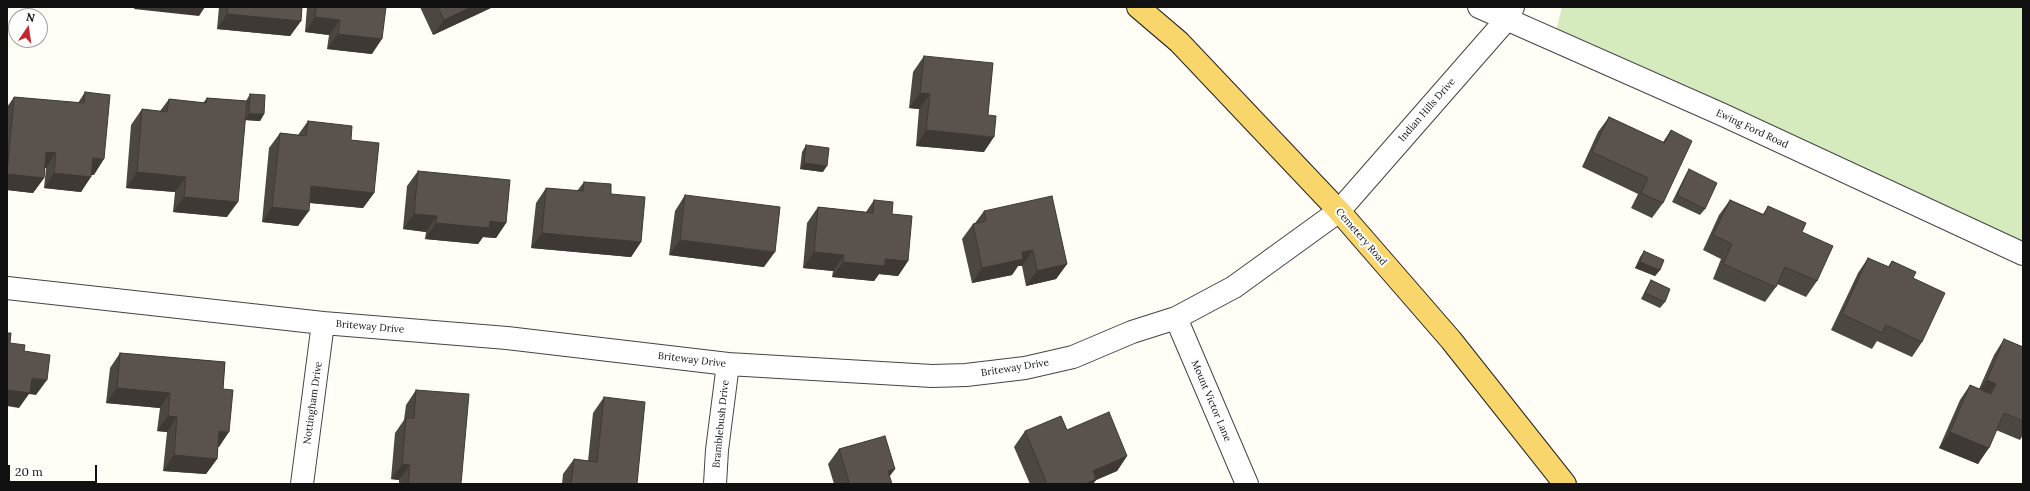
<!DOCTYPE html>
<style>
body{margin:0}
#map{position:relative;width:2030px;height:491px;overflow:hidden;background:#fffdf5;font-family:Lora,serif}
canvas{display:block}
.frame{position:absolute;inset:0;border:8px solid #111;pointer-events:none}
.north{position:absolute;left:8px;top:8px;width:40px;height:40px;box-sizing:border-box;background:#fff;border:1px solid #a0a0a0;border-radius:50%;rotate:13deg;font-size:11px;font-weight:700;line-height:16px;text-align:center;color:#111}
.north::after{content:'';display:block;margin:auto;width:14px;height:18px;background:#c4262e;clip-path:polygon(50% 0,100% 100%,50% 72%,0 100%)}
.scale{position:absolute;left:8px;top:465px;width:89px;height:18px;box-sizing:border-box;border:2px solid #111;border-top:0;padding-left:5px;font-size:12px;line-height:14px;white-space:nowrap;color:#111;-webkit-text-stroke:3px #fff;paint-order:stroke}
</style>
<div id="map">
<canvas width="2030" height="491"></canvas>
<div class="frame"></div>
<div class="north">N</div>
<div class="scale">20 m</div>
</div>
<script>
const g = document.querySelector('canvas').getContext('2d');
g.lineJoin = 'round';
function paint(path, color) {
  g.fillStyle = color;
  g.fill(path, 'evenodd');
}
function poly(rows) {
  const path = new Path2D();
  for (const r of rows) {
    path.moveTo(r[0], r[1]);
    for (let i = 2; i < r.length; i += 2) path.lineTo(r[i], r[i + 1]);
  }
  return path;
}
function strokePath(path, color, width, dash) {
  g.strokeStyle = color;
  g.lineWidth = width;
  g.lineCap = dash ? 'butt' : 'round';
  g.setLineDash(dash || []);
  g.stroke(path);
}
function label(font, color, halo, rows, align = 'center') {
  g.font = font + ' Lora,serif';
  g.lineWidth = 4;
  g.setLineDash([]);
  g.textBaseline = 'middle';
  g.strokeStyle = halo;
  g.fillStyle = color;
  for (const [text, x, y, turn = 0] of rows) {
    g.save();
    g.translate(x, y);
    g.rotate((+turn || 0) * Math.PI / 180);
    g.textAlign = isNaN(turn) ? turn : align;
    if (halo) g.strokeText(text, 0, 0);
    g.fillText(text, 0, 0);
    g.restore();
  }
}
paint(poly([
 [1562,7,2023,7,2023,255,1554,39]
]), '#d5ebbd');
const street = poly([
 [1479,7,1721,114,2023,254],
 [7,288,323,323,507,338,728,364,932,376,966,375,1025,368,1073,357,1132,332,1176,318,1234,287,1339,211,1507,19,1513,7],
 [1176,318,1247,484],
 [302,484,323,323],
 [715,484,717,450,728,364]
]);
const primary = poly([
 [1138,7,1179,42,1339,211,1451,340,1565,484]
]);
strokePath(street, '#444', 24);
strokePath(primary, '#222', 24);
strokePath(street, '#fff', 22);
strokePath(primary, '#f9d66b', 22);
paint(poly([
 [219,7,302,7,301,21,290,36,217,29],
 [307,7,386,7,372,54,327,49,329,35,305,32],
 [420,7,493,7,433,35],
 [924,56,984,152,916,146,919,109,909,108,913,72],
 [85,92,94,175,91,174,81,192,44,188,46,168,45,168,44,178,33,193,7,190,7,107,14,97,78,103],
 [250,94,264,114,260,121,245,120,227,217,173,212,175,192,126,188,131,125,142,109,160,111,169,99,203,103,207,98,246,101],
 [1609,117,1663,142,1671,130,1663,203,1652,218,1631,208,1638,194,1582,167,1598,132],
 [308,121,351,140,374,193,363,208,310,203,298,226,262,222,269,148,280,133,298,135],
 [806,145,823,172,800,169,802,152],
 [1689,169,1705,209,1700,215,1672,202,1685,176],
 [418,171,506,223,496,238,483,237,478,244,425,239,426,232,403,229,407,186],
 [584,182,611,194,641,242,631,257,531,248,536,203,546,188,577,191],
 [685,195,764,267,669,255,675,211],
 [874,200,892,214,908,261,898,276,879,274,874,281,832,277,833,271,803,268,807,223,818,207,866,212],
 [1730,200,1763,214,1768,206,1802,232,1817,281,1806,297,1777,284,1776,287,1765,302,1713,279,1721,259,1703,250,1719,215],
 [984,211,1067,264,1056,279,1026,286,1022,266,1018,266,1012,275,972,283,962,239,973,224,975,223],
 [1644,251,1660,270,1655,276,1635,268,1640,257],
 [1868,258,1888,267,1892,261,1913,278,1922,342,1912,357,1877,341,1872,349,1831,330,1858,273],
 [1651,280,1665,302,1660,308,1641,299,1647,287],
 [2004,339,2023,347,2023,435,2020,440,1996,430,1978,464,1939,448,1960,400,1970,385,1979,389,1994,355],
 [120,353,225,362,219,447,218,447,217,459,206,474,163,471,167,432,157,431,160,408,106,403,110,368],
 [416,390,461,484,399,484,399,480,391,479,395,433,404,420,406,405],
 [604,397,637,484,562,484,563,474,574,459,588,461,593,413],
 [1025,431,1127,456,1117,471,1096,480,1093,484,1030,484,1014,447],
 [839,449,895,469,889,476,892,484,834,484,828,464]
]), '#4d4742');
paint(poly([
 [135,7,205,7,199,16,134,9],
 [471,7,493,7,433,35,444,20],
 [227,14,301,21,290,36,217,29],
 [315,17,340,20,329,35,305,32],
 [338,34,382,39,372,54,327,49],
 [920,93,930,94,919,109,909,108],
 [249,114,264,114,260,121,245,120],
 [926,130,994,137,984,152,916,146],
 [46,152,56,153,46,168,36,167],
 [93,158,104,159,94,175,82,174],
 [804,163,827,166,823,172,800,169],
 [137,172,186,177,175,192,126,188],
 [54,173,91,177,81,192,44,188],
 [7,174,44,178,33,193,7,190],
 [311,186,374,193,363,208,300,202],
 [184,197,238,202,227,217,173,212],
 [272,207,309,211,298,226,262,222],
 [414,214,437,216,426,232,403,229],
 [490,221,506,223,496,238,483,237,478,244,425,239,436,223],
 [542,233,641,242,631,257,531,248],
 [680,240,775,252,764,267,669,255],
 [1033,250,1022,266,1018,266,1012,275,972,283,982,268,1022,252],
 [814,252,844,255,833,271,803,268],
 [885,259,908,261,898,276,879,274,874,281,832,277,843,262],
 [1640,262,1660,270,1655,276,1635,268],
 [1067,264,1056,279,1026,286,1037,271],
 [32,378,47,380,36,395,29,394,19,408,7,406,7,390],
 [1987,380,1996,384,1985,399,1976,395],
 [117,388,170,393,160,408,106,403],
 [168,416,177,417,167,432,157,431],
 [219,431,229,432,219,447,208,446],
 [1950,432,1989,448,1978,464,1939,448],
 [174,455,217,459,206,474,163,471],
 [1127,456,1117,471,1096,480,1093,484,1084,484,1093,471],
 [402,464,410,465,399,480,391,479],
 [895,469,884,484,888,471]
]), '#3f3936');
const building = poly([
 [228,7,302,7,301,21,227,14,228,7],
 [316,7,386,7,382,39,338,34,340,20,315,17,316,7],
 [438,7,471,7,444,20,438,7],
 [924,56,993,63,988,115,996,116,994,137,926,130,930,94,920,93,924,56],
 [85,92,110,95,104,159,93,158,91,177,54,173,56,153,46,152,44,178,7,174,14,97,84,103,85,92],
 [250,94,265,95,264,114,249,114,250,94],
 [207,98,247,101,238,202,184,197,186,177,137,172,142,109,167,112,169,99,206,103,207,98],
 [1609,117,1665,143,1671,130,1692,141,1663,203,1641,193,1648,178,1592,152,1609,117],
 [308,121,352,126,351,140,379,143,374,193,311,186,309,211,272,207,280,133,306,136,308,121],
 [806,145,829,148,827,166,804,163,806,145],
 [1689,169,1717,183,1705,209,1677,195,1689,169],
 [418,171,510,180,506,223,490,221,489,228,436,223,437,216,414,214,418,171],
 [584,182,611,184,611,194,645,197,641,242,542,233,546,188,583,191,584,182],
 [685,195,780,207,775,252,680,240,685,195],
 [1052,196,1067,264,1037,271,1033,250,1022,252,1023,259,982,268,973,224,986,221,984,211,1052,196],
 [874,200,893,202,892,214,912,216,908,261,885,259,885,266,843,262,844,255,814,252,818,207,873,213,874,200],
 [1730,200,1764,215,1768,206,1806,223,1802,232,1833,246,1817,281,1785,267,1776,287,1723,264,1732,244,1713,235,1730,200],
 [1644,251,1664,260,1660,270,1640,262,1644,251],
 [1868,258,1889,267,1892,261,1916,272,1913,278,1945,293,1922,342,1886,325,1882,333,1842,314,1868,258],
 [1651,280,1670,289,1665,302,1645,293,1651,280],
 [7,333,11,333,10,343,25,345,24,351,50,355,47,380,32,378,30,393,7,390,7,333],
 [2004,339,2023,347,2023,421,2004,413,1989,448,1950,432,1970,385,1991,394,1996,384,1987,380,2004,339],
 [120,353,225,362,223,389,233,390,229,432,219,431,217,459,174,455,177,417,168,416,170,393,117,388,120,353],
 [416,390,469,394,461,484,408,484,410,465,402,464,406,418,414,418,416,390],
 [604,397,645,402,637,484,571,484,574,459,597,462,604,397],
 [1109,412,1127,456,1093,471,1096,479,1085,484,1047,484,1025,431,1061,416,1067,430,1109,412],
 [885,436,895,469,888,471,892,484,843,484,849,482,839,449,885,436]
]);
paint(building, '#5a524d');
strokePath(building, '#3f3936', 1);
label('10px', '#111', '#fff', [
 ["Indian Hills Drive",1427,110,-49],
 ["Ewing Ford Road",1752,129,25],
 ["Cemetery Road",1361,237,49],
 ["Briteway Drive",370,327,5],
 ["Briteway Drive",692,360,7],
 ["Briteway Drive",1015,368,-9],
 ["Mount Victor Lane",1211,401,67],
 ["Nottingham Drive",313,403,-82],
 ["Bramblebush Drive",721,424,-84]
]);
</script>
